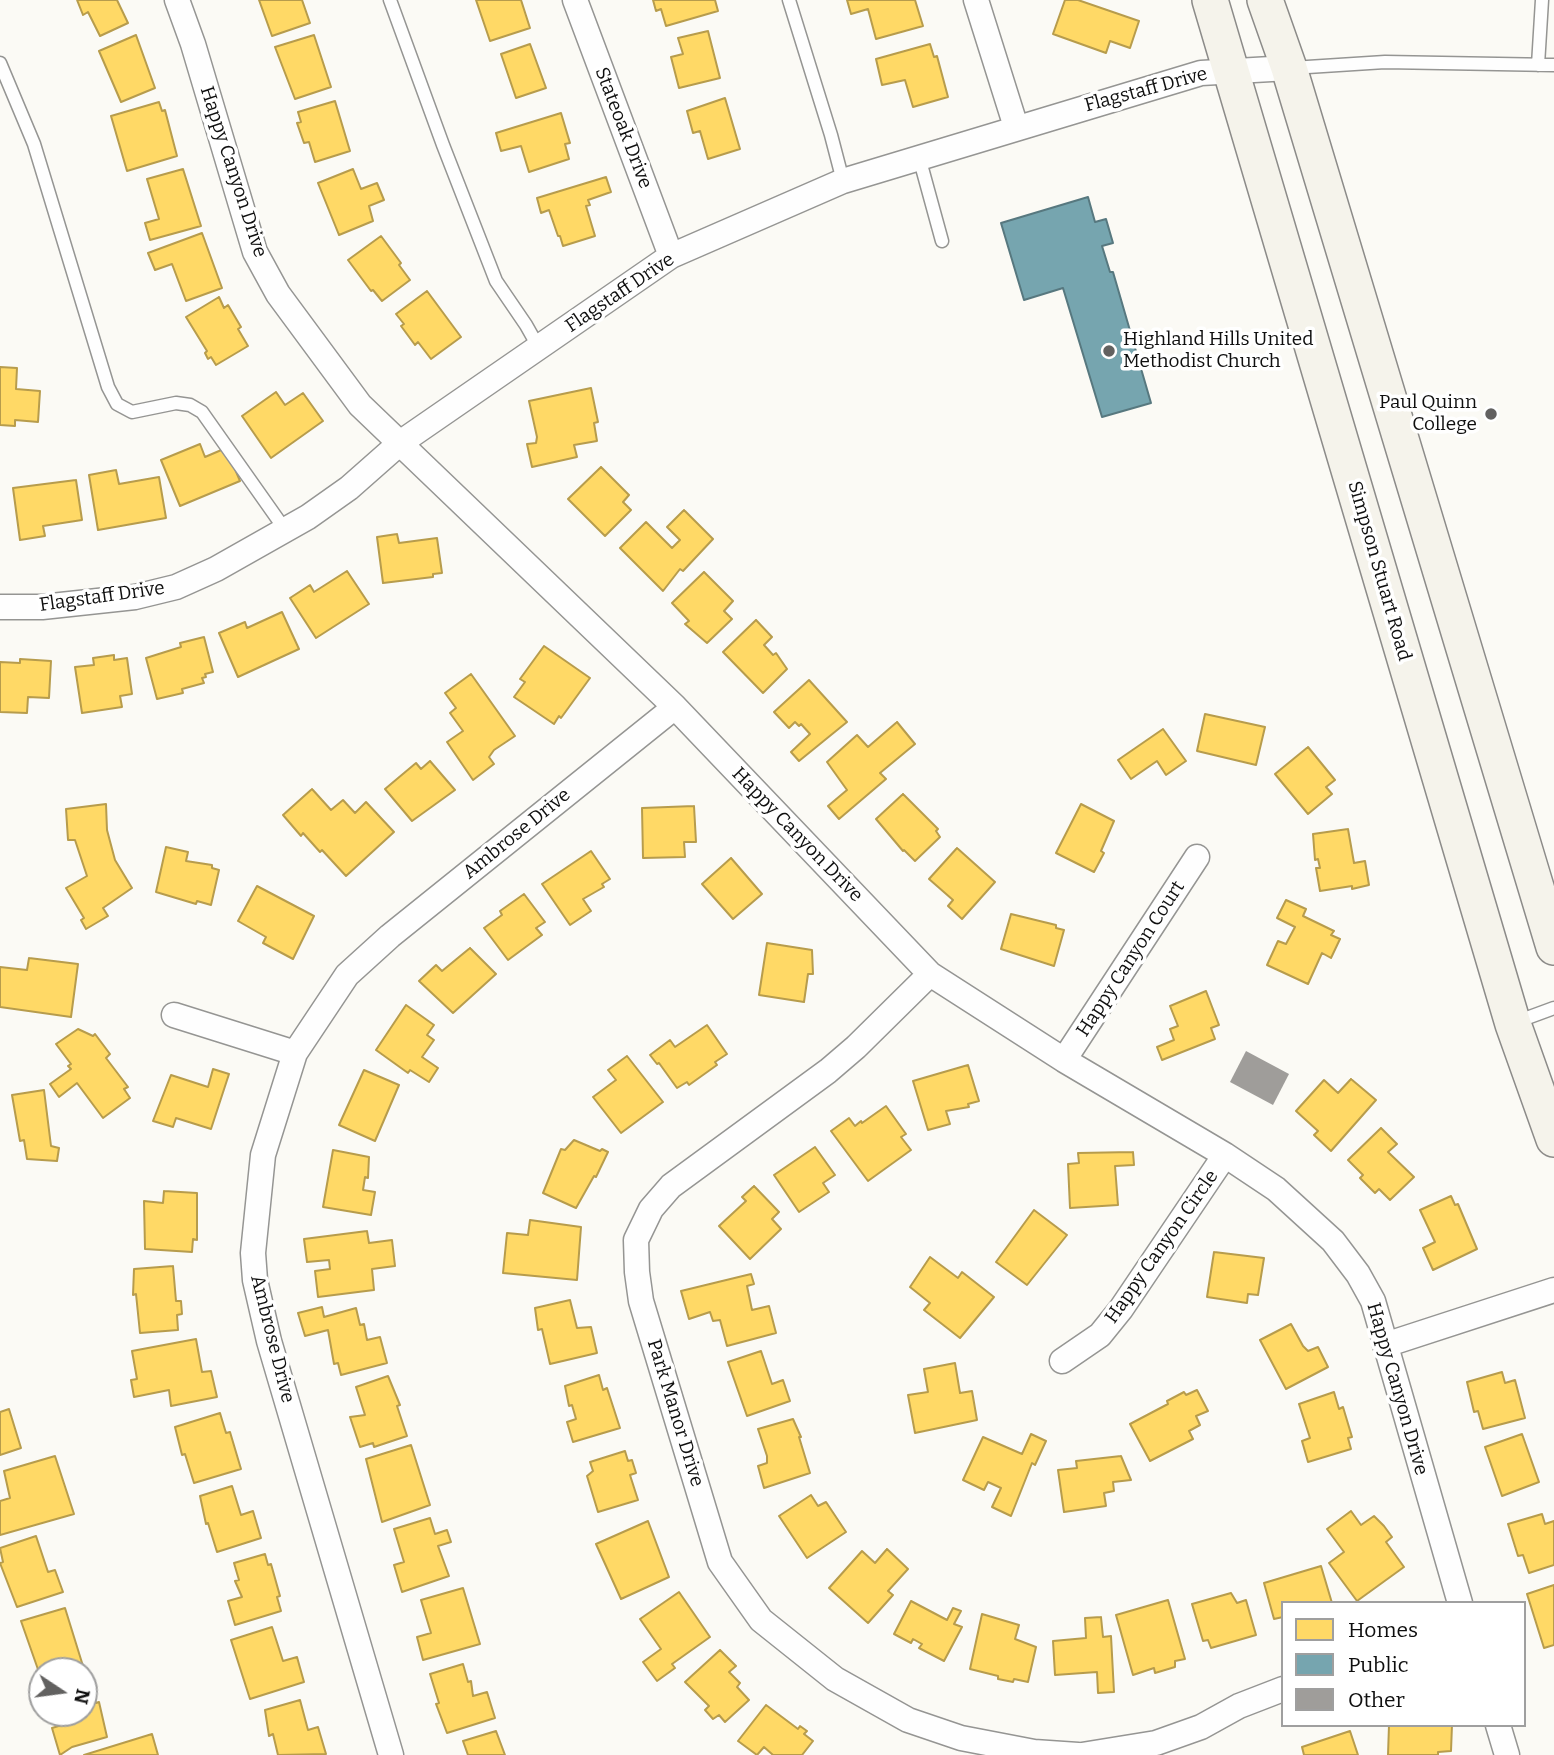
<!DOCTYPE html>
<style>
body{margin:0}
#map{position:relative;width:1554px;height:1755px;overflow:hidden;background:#fbfaf5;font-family:Bitter,serif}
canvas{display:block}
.legend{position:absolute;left:1281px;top:1601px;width:245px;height:126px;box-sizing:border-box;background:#fff;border:2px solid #9f9f9f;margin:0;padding:9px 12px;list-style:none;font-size:21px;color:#0f0f0f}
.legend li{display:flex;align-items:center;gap:14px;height:35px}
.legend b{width:35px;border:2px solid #9f9f9f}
.north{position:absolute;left:28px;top:1657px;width:70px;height:70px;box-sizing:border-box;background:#fff;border:2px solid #9f9f9f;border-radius:50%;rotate:103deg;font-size:19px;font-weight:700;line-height:28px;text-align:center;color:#0f0f0f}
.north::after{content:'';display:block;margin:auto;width:24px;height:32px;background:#626160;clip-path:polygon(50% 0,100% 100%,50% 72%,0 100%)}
</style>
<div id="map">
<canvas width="1554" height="1755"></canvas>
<ul class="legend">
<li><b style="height:19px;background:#ffd966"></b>Homes</li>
<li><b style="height:19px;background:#76a5af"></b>Public</li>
<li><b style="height:19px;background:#9f9d9a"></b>Other</li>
</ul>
<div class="north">N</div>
</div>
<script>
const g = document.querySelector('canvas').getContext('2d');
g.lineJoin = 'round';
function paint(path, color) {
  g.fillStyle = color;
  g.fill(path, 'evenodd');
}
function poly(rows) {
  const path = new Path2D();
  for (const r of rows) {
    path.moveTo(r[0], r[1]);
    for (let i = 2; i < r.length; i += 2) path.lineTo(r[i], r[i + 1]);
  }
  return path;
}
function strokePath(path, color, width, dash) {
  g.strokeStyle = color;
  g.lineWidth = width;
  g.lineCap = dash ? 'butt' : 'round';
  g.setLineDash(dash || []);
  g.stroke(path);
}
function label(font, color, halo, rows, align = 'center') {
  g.font = font + ' Bitter,serif';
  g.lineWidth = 7;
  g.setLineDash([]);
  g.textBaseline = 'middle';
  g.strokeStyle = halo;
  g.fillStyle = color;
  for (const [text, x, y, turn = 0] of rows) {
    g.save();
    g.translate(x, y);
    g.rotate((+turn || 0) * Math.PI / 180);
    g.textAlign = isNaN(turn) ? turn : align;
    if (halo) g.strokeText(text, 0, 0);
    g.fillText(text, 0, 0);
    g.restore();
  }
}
const homes = poly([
 [77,0,117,0,128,23,100,36,88,12,83,15,77,0],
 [259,0,302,0,310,23,272,36,259,0],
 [476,0,521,0,530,28,490,41,476,0],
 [653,0,715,0,718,11,666,26,661,9,656,11,653,0],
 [847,0,915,0,923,26,876,39,868,9,851,14,847,0],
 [1065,0,1078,0,1139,21,1130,48,1110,41,1106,53,1053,34,1065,0],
 [708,31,720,78,679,88,671,57,683,54,678,38,708,31],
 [136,35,155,88,121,102,99,51,136,35],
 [314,35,331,87,295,99,275,47,314,35],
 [530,44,546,88,516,98,501,54,530,44],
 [930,44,934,57,937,56,948,97,913,107,905,80,882,85,876,59,930,44],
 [725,98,740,149,708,159,700,131,693,133,687,111,725,98],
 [335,101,350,151,315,162,309,142,304,143,297,123,301,122,298,112,335,101],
 [159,102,162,111,165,110,177,156,127,171,111,116,159,102],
 [561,113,570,143,565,144,569,159,529,172,521,146,501,151,496,133,561,113],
 [183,169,201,226,150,240,145,223,159,219,147,179,183,169],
 [353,169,361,189,377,183,384,200,369,206,373,221,339,235,318,183,353,169],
 [606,177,611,192,588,200,590,205,586,206,595,236,563,246,560,236,558,236,549,210,541,213,537,198,606,177],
 [202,233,222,288,186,301,172,264,155,270,148,253,202,233],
 [381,236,401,263,399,265,410,280,382,301,373,290,371,291,348,260,381,236],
 [427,291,461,337,431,359,418,342,415,345,401,326,404,324,396,314,427,291],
 [219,297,224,308,228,305,241,327,238,329,248,346,216,365,211,357,208,359,205,353,207,351,186,317,219,297],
 [0,367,17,368,16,389,40,391,38,422,15,420,15,426,0,425,0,367],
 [591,388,598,422,594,423,597,441,574,445,577,457,532,467,527,444,536,443,537,437,529,401,591,388],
 [276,392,285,405,303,393,323,421,271,458,242,416,276,392],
 [200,444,205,457,226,448,240,481,180,506,161,460,200,444],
 [601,467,629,495,623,502,631,510,605,536,568,499,601,467],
 [116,470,119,484,159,477,166,518,98,530,89,475,116,470],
 [76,480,82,520,43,526,45,536,20,540,13,488,76,480],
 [684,510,713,539,683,571,680,569,663,591,620,548,646,522,672,548,680,540,667,527,684,510],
 [397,534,399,543,437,538,442,573,433,574,433,577,383,583,377,537,397,534],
 [347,571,369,604,316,638,290,598,310,585,314,592,347,571],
 [704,572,733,601,724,611,732,619,707,643,685,624,689,621,672,603,704,572],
 [282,612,299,649,238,677,219,633,245,622,247,628,282,612],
 [756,620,772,637,764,645,773,655,776,653,787,669,763,693,723,652,756,620],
 [204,637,213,672,205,674,206,677,202,678,204,683,182,689,183,693,157,699,146,658,181,647,180,643,204,637],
 [544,646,590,678,561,718,559,716,554,724,514,697,525,682,520,679,544,646],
 [114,655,114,660,127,658,132,694,120,696,122,707,82,713,75,667,94,665,93,658,114,655],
 [20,659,51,661,49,698,28,697,27,713,0,712,0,662,20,663,20,659],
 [471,674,515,736,494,750,489,757,494,764,473,780,447,742,463,731,450,713,456,708,445,693,471,674],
 [809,680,847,722,799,761,791,752,810,734,801,724,799,726,795,722,789,728,774,712,809,680],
 [1205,714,1265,727,1256,765,1197,751,1205,714],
 [897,722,915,744,880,773,886,779,839,819,828,806,847,790,827,762,857,735,868,747,897,722],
 [1163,729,1186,761,1166,775,1157,761,1131,779,1118,760,1163,729],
 [1308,747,1335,780,1326,787,1332,794,1308,814,1275,774,1308,747],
 [430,761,455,790,412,821,385,789,416,763,421,769,430,761],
 [312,789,331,810,343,800,355,813,366,802,394,832,346,876,322,850,320,852,303,833,301,836,283,815,312,789],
 [903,794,938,829,936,831,940,837,915,861,904,850,903,851,876,819,903,794],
 [106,804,107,830,115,860,132,888,103,908,108,916,86,929,81,920,84,918,66,888,87,876,75,840,68,840,66,809,106,804],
 [1081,804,1114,821,1101,851,1104,853,1094,872,1056,853,1081,804],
 [694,806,696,842,684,842,685,857,643,858,642,808,694,806],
 [1348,829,1354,863,1365,861,1369,885,1352,889,1352,886,1320,891,1316,868,1320,868,1318,859,1315,860,1313,834,1348,829],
 [166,847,188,852,186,861,212,865,212,868,219,870,211,905,197,901,196,904,156,892,166,847],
 [957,848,995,882,962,919,948,906,953,900,929,879,957,848],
 [591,851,610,879,602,884,604,887,583,899,591,911,570,925,542,884,591,851],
 [731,858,762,894,733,919,702,884,731,858],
 [257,886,314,916,293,959,263,943,266,937,238,921,257,886],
 [524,894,545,922,536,928,542,935,508,960,484,928,502,915,500,911,524,894],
 [1286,900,1306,909,1303,916,1334,931,1331,935,1340,939,1331,958,1322,953,1308,984,1267,965,1278,941,1286,944,1295,927,1277,918,1286,900],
 [1011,914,1056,925,1056,928,1064,930,1054,966,1001,949,1011,914],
 [767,943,812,950,813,974,808,974,804,1002,759,995,767,943],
 [470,948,496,974,453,1013,419,981,436,965,442,971,470,948],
 [29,958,78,964,71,1017,0,1007,0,967,27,970,29,958],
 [1206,991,1219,1025,1211,1028,1215,1039,1162,1060,1157,1047,1174,1040,1170,1029,1178,1026,1170,1006,1206,991],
 [406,1005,434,1025,427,1035,434,1040,422,1057,438,1068,429,1082,410,1070,408,1073,376,1050,406,1005],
 [707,1025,727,1054,715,1062,717,1065,689,1085,687,1082,677,1088,659,1063,657,1064,650,1055,670,1040,675,1047,707,1025],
 [78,1029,93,1036,95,1034,110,1054,106,1058,128,1087,124,1089,130,1098,103,1118,77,1083,59,1097,50,1084,71,1069,68,1066,71,1064,56,1044,78,1029],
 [627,1056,663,1102,621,1133,593,1097,616,1080,608,1070,627,1056],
 [968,1065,979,1101,968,1104,969,1107,946,1111,950,1124,928,1130,913,1081,968,1065],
 [213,1069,229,1074,211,1129,176,1118,173,1127,153,1121,171,1075,208,1087,213,1069],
 [364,1070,399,1085,375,1141,339,1125,364,1070],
 [1351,1079,1376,1100,1331,1151,1314,1135,1318,1131,1296,1111,1324,1080,1338,1093,1351,1079],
 [44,1090,51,1146,59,1148,57,1161,27,1159,24,1140,20,1141,12,1095,44,1090],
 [886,1106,906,1134,901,1137,911,1150,868,1181,831,1131,849,1118,855,1126,861,1121,862,1123,886,1106],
 [1381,1128,1397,1144,1388,1152,1414,1177,1390,1200,1379,1189,1375,1193,1360,1178,1363,1175,1348,1160,1381,1128],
 [574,1140,600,1151,602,1149,608,1152,596,1177,594,1176,576,1208,543,1193,561,1149,565,1150,574,1140],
 [815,1147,835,1175,823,1183,829,1192,799,1212,774,1175,815,1147],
 [333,1150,369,1157,368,1178,365,1177,363,1190,375,1192,371,1215,323,1207,333,1150],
 [1133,1152,1134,1165,1115,1166,1118,1205,1070,1208,1068,1164,1079,1163,1078,1153,1133,1152],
 [754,1186,779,1212,772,1219,781,1229,750,1259,719,1226,746,1201,742,1197,754,1186],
 [164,1191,197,1193,197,1240,193,1239,192,1252,145,1249,144,1201,163,1203,164,1191],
 [1451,1196,1455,1205,1458,1204,1477,1249,1433,1270,1423,1248,1435,1242,1420,1210,1451,1196],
 [1034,1210,1067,1235,1027,1285,996,1262,1034,1210],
 [530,1220,581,1227,577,1280,503,1273,507,1233,528,1235,530,1220],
 [367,1231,369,1243,392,1240,395,1266,372,1269,374,1290,318,1297,315,1271,330,1269,329,1260,307,1262,304,1239,367,1231],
 [1214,1252,1264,1258,1258,1295,1248,1294,1247,1303,1207,1297,1214,1252],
 [930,1257,958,1278,962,1272,994,1297,960,1338,924,1310,930,1303,910,1287,930,1257],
 [173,1266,176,1301,181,1301,182,1314,177,1315,178,1330,140,1333,136,1294,133,1295,134,1269,173,1266],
 [751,1274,754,1284,747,1286,752,1310,769,1306,776,1333,727,1346,720,1320,713,1321,710,1312,689,1319,681,1291,751,1274],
 [570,1300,577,1328,591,1327,597,1353,550,1364,542,1329,538,1330,535,1308,570,1300],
 [322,1307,324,1317,356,1308,360,1325,364,1324,367,1340,380,1337,387,1363,341,1375,338,1363,334,1364,328,1330,305,1336,298,1313,322,1307],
 [1291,1324,1303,1346,1308,1351,1318,1347,1328,1367,1286,1389,1260,1340,1291,1324],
 [196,1339,202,1372,211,1371,217,1397,171,1406,169,1390,134,1397,131,1380,137,1379,132,1351,196,1339],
 [761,1351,772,1384,783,1380,790,1401,747,1416,728,1362,761,1351],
 [955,1363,960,1393,972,1391,977,1420,915,1433,908,1395,928,1392,924,1369,955,1363],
 [1502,1372,1505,1383,1515,1380,1525,1418,1483,1429,1478,1411,1474,1412,1467,1382,1502,1372],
 [599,1375,603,1390,607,1388,620,1428,573,1442,567,1422,576,1419,572,1405,569,1406,565,1386,599,1375],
 [388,1376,400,1405,397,1406,407,1436,374,1447,373,1443,360,1447,350,1417,365,1415,356,1387,388,1376],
 [1197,1390,1208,1411,1196,1416,1200,1425,1189,1431,1193,1439,1150,1461,1130,1424,1168,1404,1167,1401,1184,1392,1186,1395,1197,1390],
 [1334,1392,1339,1409,1343,1407,1352,1437,1348,1438,1351,1449,1308,1462,1302,1441,1310,1438,1299,1404,1334,1392],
 [9,1409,21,1448,0,1455,0,1412,9,1409],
 [220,1413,226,1433,230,1432,241,1469,194,1483,185,1454,182,1455,175,1427,220,1413],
 [793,1419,801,1437,799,1437,810,1473,764,1488,758,1466,767,1463,767,1456,758,1429,793,1419],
 [1031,1434,1046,1441,1035,1465,1032,1463,1011,1516,992,1507,1001,1488,988,1482,984,1490,963,1480,983,1437,1022,1454,1031,1434],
 [1522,1434,1539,1482,1502,1496,1485,1447,1522,1434],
 [411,1445,430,1505,382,1522,366,1459,411,1445],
 [625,1451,628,1461,632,1460,636,1473,630,1475,638,1500,598,1512,587,1476,593,1471,590,1462,625,1451],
 [55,1456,74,1514,0,1535,0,1501,10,1498,4,1471,55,1456],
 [1121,1456,1131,1480,1113,1482,1114,1491,1104,1493,1106,1506,1064,1512,1058,1470,1077,1468,1076,1461,1121,1456],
 [232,1486,241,1515,253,1511,261,1538,217,1552,208,1523,206,1524,200,1496,232,1486],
 [811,1495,818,1506,826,1502,846,1532,807,1558,779,1516,811,1495],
 [1351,1511,1361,1525,1374,1516,1384,1526,1392,1537,1386,1542,1404,1567,1357,1601,1329,1563,1344,1552,1327,1529,1351,1511],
 [1542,1514,1545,1524,1554,1521,1554,1565,1529,1573,1523,1555,1518,1556,1508,1524,1542,1514],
 [430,1518,435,1534,447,1530,451,1542,438,1546,449,1576,402,1592,394,1565,404,1562,394,1529,430,1518],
 [648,1521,669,1577,621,1599,596,1544,648,1521],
 [36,1536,48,1572,55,1570,63,1592,17,1607,0,1563,3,1562,0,1548,36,1536],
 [887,1549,908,1569,888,1591,893,1595,868,1623,829,1588,862,1551,875,1563,887,1549],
 [265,1554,268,1565,271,1564,280,1596,277,1597,281,1611,235,1625,228,1601,242,1597,235,1581,239,1580,234,1563,265,1554],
 [1321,1566,1332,1603,1283,1603,1283,1617,1274,1619,1264,1583,1321,1566],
 [1554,1585,1554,1645,1544,1648,1527,1594,1554,1585],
 [463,1588,480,1644,423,1660,417,1637,431,1633,421,1600,463,1588],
 [679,1592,710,1637,672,1664,675,1668,657,1681,643,1662,661,1649,640,1619,679,1592],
 [1231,1593,1237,1603,1246,1600,1256,1635,1211,1648,1208,1640,1203,1641,1192,1604,1231,1593],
 [1168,1600,1185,1659,1175,1661,1175,1667,1155,1673,1154,1668,1133,1675,1116,1615,1168,1600],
 [911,1601,947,1620,953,1608,961,1611,954,1624,962,1627,944,1661,919,1648,922,1644,913,1639,911,1643,894,1634,911,1601],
 [65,1608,83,1666,64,1671,42,1671,41,1678,21,1621,65,1608],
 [982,1614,1019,1625,1015,1639,1036,1647,1028,1682,1014,1679,1013,1682,998,1679,998,1676,970,1669,982,1614],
 [1101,1617,1103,1637,1111,1636,1114,1692,1098,1693,1097,1672,1055,1675,1053,1641,1086,1638,1085,1618,1101,1617],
 [272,1627,283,1661,297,1657,304,1682,250,1699,231,1640,272,1627],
 [720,1650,736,1666,729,1672,740,1683,737,1687,749,1700,725,1722,719,1715,713,1719,705,1710,709,1706,685,1682,720,1650],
 [463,1664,468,1682,471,1681,473,1696,487,1692,495,1718,447,1733,436,1704,439,1703,430,1674,463,1664],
 [89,1678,96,1703,99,1702,107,1737,72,1747,60,1755,52,1728,62,1725,58,1713,84,1713,84,1680,89,1678],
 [300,1700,308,1730,318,1727,326,1754,278,1755,273,1734,269,1736,265,1710,300,1700],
 [766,1705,798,1729,800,1726,807,1731,804,1734,813,1741,802,1755,773,1755,764,1747,757,1755,738,1741,766,1705],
 [1389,1725,1452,1725,1451,1751,1438,1752,1438,1755,1388,1755,1389,1725],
 [496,1731,505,1755,468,1755,463,1741,496,1731],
 [1350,1731,1358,1755,1304,1755,1302,1747,1350,1731],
 [152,1734,158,1755,84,1755,152,1734]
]);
paint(homes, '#ffd966');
strokePath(homes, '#b79c4c', 2);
const public = poly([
 [1088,197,1095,222,1106,219,1113,243,1102,246,1110,272,1113,272,1151,403,1102,417,1063,288,1024,300,1001,223,1088,197]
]);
paint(public, '#76a5af');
strokePath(public, '#57787f', 2);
paint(poly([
 [1246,1051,1289,1074,1273,1105,1230,1082]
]), '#9f9d9a');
const service = poly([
 [390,0,443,145,496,281,526,325,539,348],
 [789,0,831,135,843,181],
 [0,63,34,144,108,387,117,404,132,412,176,403,190,405,202,412,286,531],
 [1538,65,1542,0],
 [1292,68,1385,62,1554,65],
 [919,157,942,241],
 [1516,1022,1554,1008]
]);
const minor = poly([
 [177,0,193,44,255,252,278,294,360,405,675,707,930,974,1064,1060,1225,1155,1276,1189,1333,1241,1358,1274,1373,1301,1460,1603],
 [575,0,671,256],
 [976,0,1016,127],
 [0,607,42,607,135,597,176,587,216,569,308,517,349,488,400,443,671,256,843,181,1201,73,1289,68],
 [930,974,856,1047,828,1071,671,1186,651,1209,636,1240,637,1272,641,1301,720,1562,761,1620,835,1679,908,1720,961,1738,1034,1752,1078,1755],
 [174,1015,295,1053],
 [1064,1060,1197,857],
 [1385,1345,1554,1290],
 [1062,1361,1100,1335,1121,1309,1225,1155],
 [1498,1725,1507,1755],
 [391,1755,269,1341,255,1280,253,1253,263,1155,295,1053,347,975,390,936,675,707],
 [1082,1755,1156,1743,1201,1727,1239,1706,1283,1689]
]);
const secondary = poly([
 [1210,0,1513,1024,1554,1139],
 [1265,0,1289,68,1554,947]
]);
strokePath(service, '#959593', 15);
strokePath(minor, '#959593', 27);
strokePath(secondary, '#8c8b89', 38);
strokePath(service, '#fefefe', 12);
strokePath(minor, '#fefefe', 24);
strokePath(secondary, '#f5f3eb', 35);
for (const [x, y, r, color] of [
 [1109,351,7,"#626160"],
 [1491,414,7,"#626160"]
]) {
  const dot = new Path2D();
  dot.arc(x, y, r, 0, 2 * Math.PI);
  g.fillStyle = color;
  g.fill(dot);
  strokePath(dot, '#fff', 2.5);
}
label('19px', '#0f0f0f', '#fff', [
 ["Flagstaff Drive",1146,90,-15],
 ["Stateoak Drive",623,128,69],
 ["Happy Canyon Drive",233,172,72],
 ["Flagstaff Drive",620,293,-34],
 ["Simpson Stuart Road",1379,571,74],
 ["Flagstaff Drive",102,597,-8],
 ["Ambrose Drive",517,834,-39],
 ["Happy Canyon Drive",797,835,46],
 ["Happy Canyon Court",1131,959,-57],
 ["Happy Canyon Circle",1162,1247,-55],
 ["Ambrose Drive",272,1339,76],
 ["Happy Canyon Drive",1397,1389,74],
 ["Park Manor Drive",675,1413,73]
]);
label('19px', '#0f0f0f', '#fff', [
 ["Highland Hills United",1123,340],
 ["Methodist Church",1123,362],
 ["Paul Quinn",1477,403,"right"],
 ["College",1477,425,"right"]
], 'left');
</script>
